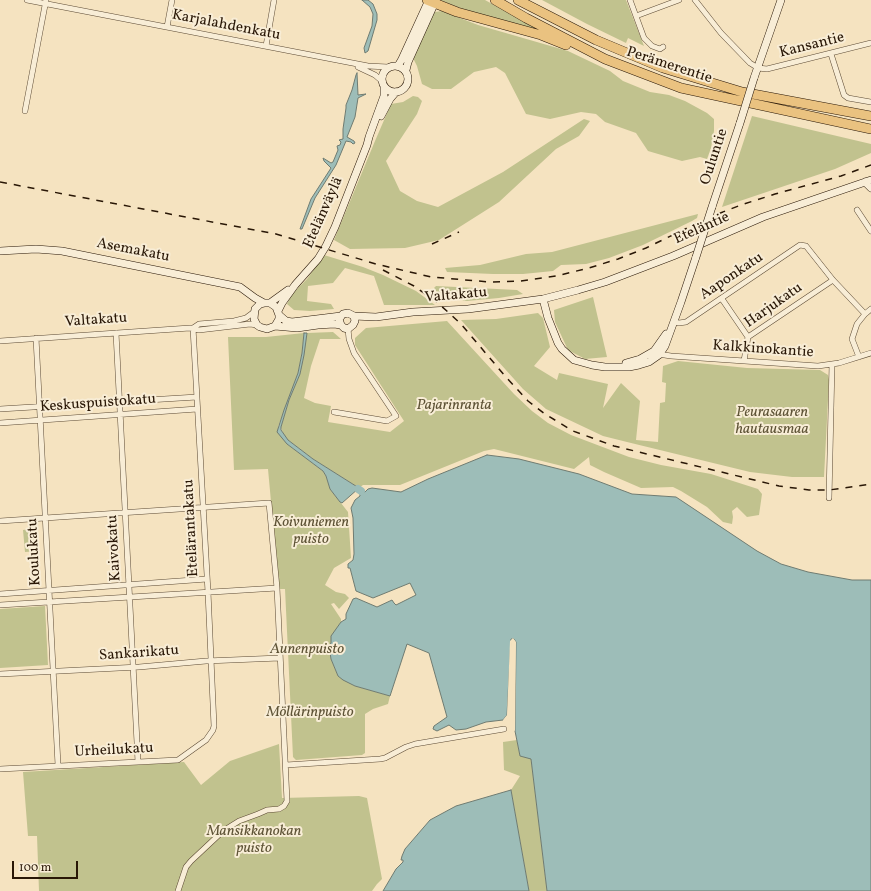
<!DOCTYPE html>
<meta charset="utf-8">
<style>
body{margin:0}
#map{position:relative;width:871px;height:891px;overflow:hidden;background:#f5e3c0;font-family:Vollkorn,serif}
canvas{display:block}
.scale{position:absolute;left:12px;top:861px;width:66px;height:18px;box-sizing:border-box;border:2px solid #291706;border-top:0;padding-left:5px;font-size:12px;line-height:14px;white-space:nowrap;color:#291706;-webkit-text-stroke:3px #f8edd6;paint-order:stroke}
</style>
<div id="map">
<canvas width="871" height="891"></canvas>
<div class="scale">100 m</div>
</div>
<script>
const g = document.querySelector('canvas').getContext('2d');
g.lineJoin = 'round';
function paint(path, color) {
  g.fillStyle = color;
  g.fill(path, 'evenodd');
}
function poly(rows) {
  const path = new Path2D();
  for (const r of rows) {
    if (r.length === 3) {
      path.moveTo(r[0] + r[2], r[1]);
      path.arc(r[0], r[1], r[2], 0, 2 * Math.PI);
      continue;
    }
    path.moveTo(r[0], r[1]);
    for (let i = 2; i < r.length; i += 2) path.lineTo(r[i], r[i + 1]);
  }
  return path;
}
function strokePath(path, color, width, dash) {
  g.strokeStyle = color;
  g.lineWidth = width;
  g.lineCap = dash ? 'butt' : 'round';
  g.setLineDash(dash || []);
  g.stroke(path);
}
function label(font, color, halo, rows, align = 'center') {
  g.font = font + ' Vollkorn,serif';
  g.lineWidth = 4;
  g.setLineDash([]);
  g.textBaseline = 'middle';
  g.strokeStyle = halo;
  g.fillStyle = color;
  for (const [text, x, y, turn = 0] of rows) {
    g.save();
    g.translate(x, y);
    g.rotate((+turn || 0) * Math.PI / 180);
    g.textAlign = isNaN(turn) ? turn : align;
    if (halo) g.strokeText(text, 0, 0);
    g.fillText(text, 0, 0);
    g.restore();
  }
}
paint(poly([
 [440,0,485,0,544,33,482,17],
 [542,0,626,0,644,46,628,38,626,43,587,24],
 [442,11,478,25,568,51,610,71,623,81,650,92,669,95,685,101,707,113,714,119,714,131,711,148,707,159,700,157,682,161,648,151,636,133,605,122,596,114,581,112,550,119,526,114,505,73,496,67,474,72,451,89,432,89,422,84,417,66,413,58,432,15,435,12],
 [413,96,418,97,422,101,417,114,386,161,400,191,417,201,438,207,503,172,584,119,590,121,579,136,556,149,499,202,439,240,405,248,350,249,334,240,375,141,391,104,403,102],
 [752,116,871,144,871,153,835,169,722,207],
 [698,214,697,218,692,221,643,245,609,258,586,264,561,265,553,271,523,274,493,274,447,272,445,268,480,265,526,254,552,252],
 [324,255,363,267,383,275,416,291,435,305,384,305,374,276,345,268,333,283,308,286,307,301,331,304,334,309,310,311,294,310,287,304,292,294,307,279],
 [436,286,517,290,523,294,499,298,467,301,456,299,452,295,446,294,444,295,436,291,434,288],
 [593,297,607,357,585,359,568,350,555,322,554,310],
 [538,313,543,318,550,347,534,366,557,380,559,373,608,384,603,408,621,383,640,401,636,440,658,442,660,403,665,402,666,383,662,382,663,366,678,361,747,368,820,370,828,375,829,380,824,477,792,477,750,472,627,442,603,436,546,409,523,389,461,320,496,319],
 [447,321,514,394,532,411,548,423,571,435,629,457,661,465,711,474,758,489,762,494,759,515,747,517,737,507,732,511,733,517,732,524,723,522,707,507,681,491,673,487,641,488,604,472,590,465,589,457,574,469,494,449,484,451,400,485,363,485,359,488,313,459,284,437,281,427,289,400,300,374,307,333,333,332,341,339,320,339,311,366,304,398,315,403,331,406,328,422,390,432,404,421,355,345,355,338,366,328],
 [304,333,302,353,298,373,278,427,287,444,323,471,326,476,330,489,348,512,351,558,334,568,325,585,336,592,345,594,349,598,339,609,334,603,331,604,341,619,341,622,331,640,331,643,329,646,331,659,338,676,355,686,390,696,388,704,373,709,365,714,365,753,362,755,296,760,293,757,285,589,279,589,268,469,234,470,228,337,266,337],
 [37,528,38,551,25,552,23,530],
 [45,606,48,665,0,668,0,609],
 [517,740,520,756,531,758,547,891,529,891,511,790,520,776,504,770,503,742],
 [279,744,282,798,359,796,367,798,382,879,377,884,372,891,39,891,37,836,28,836,23,772,184,762,201,785,230,761]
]), '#c1c28e');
const water = poly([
 [362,0,368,0,373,4,377,14,377,20,368,51,365,53,364,48,372,26,373,14,370,7,362,0],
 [357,73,358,95,366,94,358,98,355,117,347,137,354,141,355,143,353,144,351,142,346,141,336,165,315,198,302,229,300,229,311,199,331,168,324,161,323,158,331,163,333,162,338,150,337,146,340,145,341,142,339,140,343,139,343,129,346,108,346,105,352,90,356,75,357,73],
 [304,333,307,333,304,355,300,374,289,400,281,427,281,430,288,440,313,459,359,488,342,503,340,502,330,489,326,476,323,471,287,444,277,432,284,410,298,373,302,353,304,333],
 [487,455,519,459,579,474,632,494,676,497,757,551,781,564,808,572,852,580,871,580,871,891,547,891,531,759,520,756,515,731,516,642,514,639,511,639,507,715,503,720,486,722,466,729,456,730,449,725,437,731,433,729,434,726,447,717,429,653,407,644,390,696,355,686,343,680,338,676,331,659,329,646,331,643,331,636,341,622,346,619,346,614,353,599,356,598,377,607,392,600,394,603,396,605,416,595,410,583,373,598,356,591,350,568,348,568,348,564,353,560,354,554,353,518,351,508,355,500,360,496,360,492,365,492,368,489,372,488,401,492,428,479,487,455],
 [511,790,529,891,383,891,396,869,403,862,403,860,401,860,402,856,405,849,430,820,456,806,511,790]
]);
paint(water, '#9dbdb8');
strokePath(water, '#6f7b71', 1);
paint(poly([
 [513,638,516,642,515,731,513,730,514,642,513,641,512,642,509,716,507,720,503,720,507,715,510,641]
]), '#f5e3c0');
strokePath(poly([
 [358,489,361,491]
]), '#9dbdb8', 8);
const street = poly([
 [27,0,368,66,388,67],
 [630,0,644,38,652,46,660,49,663,47],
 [695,0,721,33,750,63,758,68,767,69,871,43],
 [636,16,679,0],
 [167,27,172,0],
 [266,46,274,0],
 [831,54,844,95,848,98,871,102],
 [358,67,375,75,382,81],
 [25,111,46,0],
 [857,210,871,231],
 [722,299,748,337],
 [674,322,679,323,686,322,800,245,806,246,833,280,865,314],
 [193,328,199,324,234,321,246,318,254,312],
 [116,333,138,762],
 [36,338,58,765],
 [0,341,190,328,199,330,250,324,257,325],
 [658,354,671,356,818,366,839,363,871,353],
 [859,357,852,339,857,324,865,314,871,309],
 [744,361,748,337,833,280],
 [0,409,197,397],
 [334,412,387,421,396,416,354,353,349,339,348,329],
 [0,423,197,409],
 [829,498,832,364],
 [0,521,269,503,277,588,287,801,284,806,279,809,267,810,258,814,239,821,223,831,191,861,186,867,178,891],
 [0,594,207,579],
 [0,605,277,588],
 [0,674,139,667,206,661,280,658],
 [286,765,380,759,385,758,406,747,415,744,504,729],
 [0,769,178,760,206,740,213,730,214,726,208,592,193,328]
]);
const secondary = poly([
 [395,79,13],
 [398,66,402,59,429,0],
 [406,70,408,62,436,0],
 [754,78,781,0],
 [381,116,390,99,396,92],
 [865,182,871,188],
 [712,207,740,123],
 [0,251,36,249,62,251,240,287,255,298,264,303,270,303,276,307,279,315,279,319,275,326,267,329,260,327,257,325,254,319,255,309,260,304,264,303],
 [543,299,548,318,558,343,562,349,574,360,592,365,605,367,629,367,639,365,649,362,659,355,665,346,681,302,696,257],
 [270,303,288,290],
 [278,311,282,303,295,285,318,259,326,246,335,227,367,145,369,137,384,96,384,86],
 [279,315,286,321,292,322,341,316],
 [354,316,376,317,413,312,468,309,543,299,578,290,605,282,673,256,763,217,871,180],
 [275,326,297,328,318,325,334,324,341,325,344,328,348,329,353,325,355,321,354,316,348,313,343,314,339,319,341,325],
 [626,363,640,359,654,351,666,334]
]);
const highway = poly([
 [427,0,457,12,541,35,566,45],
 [495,0,526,18,605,59,681,88,871,129],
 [518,0,596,40,663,68,742,92,871,116]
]);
strokePath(street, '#5c4a34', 6);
strokePath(secondary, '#291706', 8);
strokePath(highway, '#291706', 10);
strokePath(street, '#f8edd6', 5);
strokePath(secondary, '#f8edd6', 7);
strokePath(highway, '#eac280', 9);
strokePath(poly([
 [0,182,276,234,376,264,431,277,490,282,521,281,556,276,589,268,618,259,646,248,710,217,741,205,775,194,841,176,871,165],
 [432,244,459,232],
 [383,270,414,286,438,303,461,324,505,376,528,401,545,414,573,431,614,446,779,486,809,490,829,490,871,484]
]), '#291706', 1.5, [7, 7]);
const secondaryBridge = poly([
 [740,123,754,78],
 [696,257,712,207]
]);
strokePath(secondaryBridge, '#291706', 8, []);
strokePath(secondaryBridge, '#f8edd6', 7);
label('15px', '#291706', '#f8edd6', [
 ["Karjalahdenkatu",226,26,11],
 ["Kansantie",812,46,-14],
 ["Perämerentie",669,66,18],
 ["Ouluntie",715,157,-72],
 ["Etelänväylä",324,213,-66],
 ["Eteläntie",702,229,-24],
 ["Asemakatu",133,251,11],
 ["Aaponkatu",732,277,-34],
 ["Valtakatu",456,296,-5],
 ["Harjukatu",774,306,-35],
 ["Valtakatu",96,321,-4],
 ["Kalkkinokantie",763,350,4],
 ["Keskuspuistokatu",98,404,-4],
 ["Etelärantakatu",192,528,-93],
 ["Kaivokatu",115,548,-93],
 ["Koulukatu",35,552,-93],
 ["Sankarikatu",139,654,-4],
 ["Urheilukatu",114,751,-3]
]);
label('italic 15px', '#5e5336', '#f8edd6', [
 ["Pajarinranta",454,406],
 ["Peurasaaren",772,413],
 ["hautausmaa",772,430],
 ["Koivuniemen",311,523],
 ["puisto",311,540],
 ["Aunenpuisto",307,650],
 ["Möllärinpuisto",310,713],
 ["Mansikkanokan",254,832],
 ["puisto",254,849]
]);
</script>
